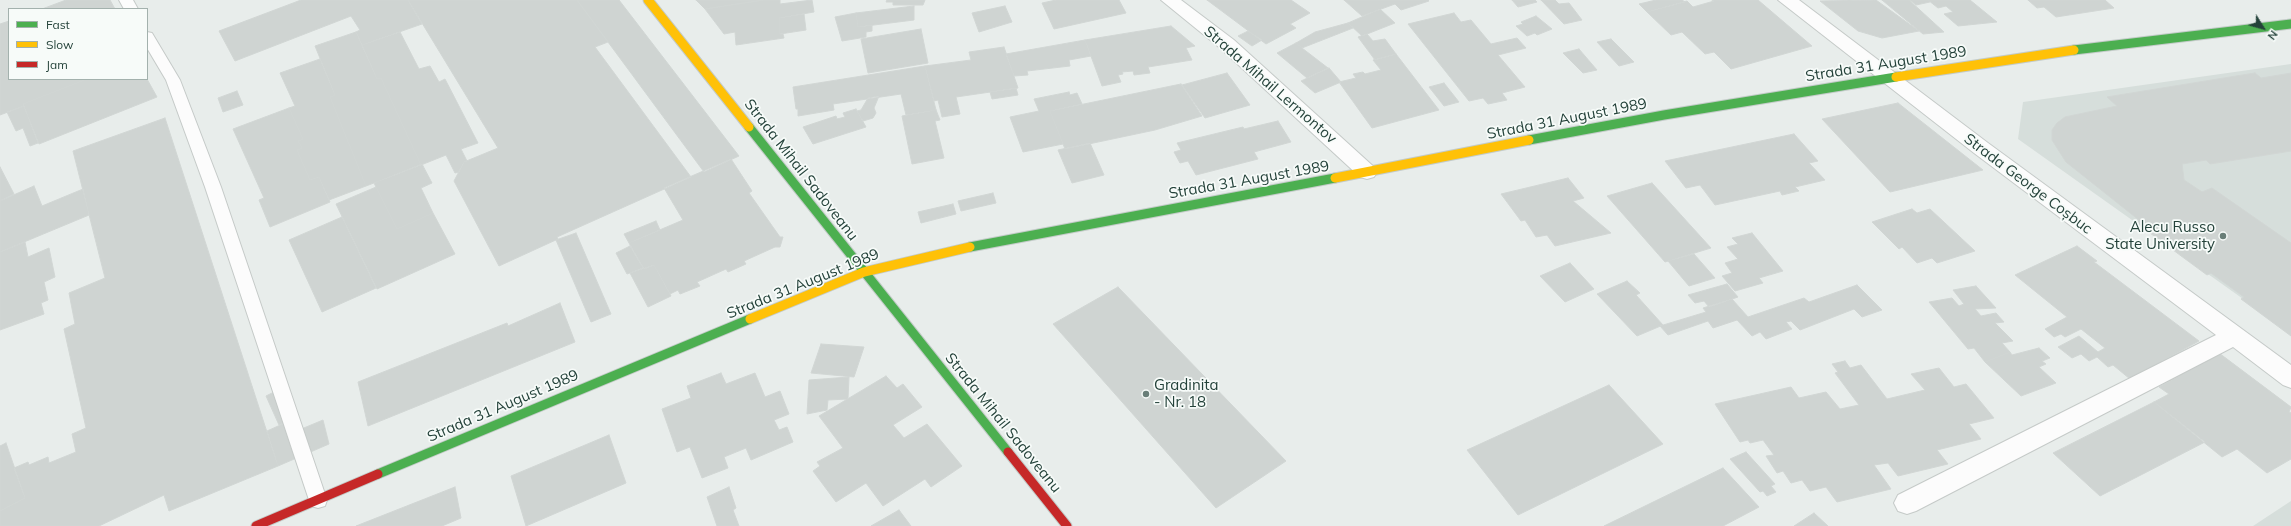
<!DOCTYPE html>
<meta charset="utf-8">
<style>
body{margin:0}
#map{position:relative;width:2291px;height:526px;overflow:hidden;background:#e8edeb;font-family:Mulish,sans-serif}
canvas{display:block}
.legend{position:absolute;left:8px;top:8px;width:140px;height:72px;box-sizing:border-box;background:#f7fbf9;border:1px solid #a3b1ad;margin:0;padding:5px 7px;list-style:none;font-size:12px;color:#24423a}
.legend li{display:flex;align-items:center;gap:8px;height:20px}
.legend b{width:20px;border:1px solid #a3b1ad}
.north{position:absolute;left:2243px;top:8px;width:40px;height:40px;-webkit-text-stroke:3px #f7fbf9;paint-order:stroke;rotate:127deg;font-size:11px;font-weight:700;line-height:16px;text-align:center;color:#24423a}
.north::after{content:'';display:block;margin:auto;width:14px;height:18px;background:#24423a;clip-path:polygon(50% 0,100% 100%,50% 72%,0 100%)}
</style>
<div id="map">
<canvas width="2291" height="526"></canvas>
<ul class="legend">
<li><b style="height:5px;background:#4caf50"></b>Fast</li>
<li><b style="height:5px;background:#ffc107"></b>Slow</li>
<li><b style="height:5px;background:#c62828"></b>Jam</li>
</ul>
<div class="north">N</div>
</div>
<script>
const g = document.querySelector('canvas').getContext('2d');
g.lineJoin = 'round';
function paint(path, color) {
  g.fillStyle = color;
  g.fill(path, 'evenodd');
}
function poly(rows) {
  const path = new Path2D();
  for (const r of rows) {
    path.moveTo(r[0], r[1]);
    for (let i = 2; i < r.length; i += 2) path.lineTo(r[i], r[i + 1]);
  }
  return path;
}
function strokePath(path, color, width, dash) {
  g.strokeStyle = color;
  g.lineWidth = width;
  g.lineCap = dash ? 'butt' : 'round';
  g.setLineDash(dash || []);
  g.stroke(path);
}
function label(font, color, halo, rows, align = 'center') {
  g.font = font + ' Mulish,sans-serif';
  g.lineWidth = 3.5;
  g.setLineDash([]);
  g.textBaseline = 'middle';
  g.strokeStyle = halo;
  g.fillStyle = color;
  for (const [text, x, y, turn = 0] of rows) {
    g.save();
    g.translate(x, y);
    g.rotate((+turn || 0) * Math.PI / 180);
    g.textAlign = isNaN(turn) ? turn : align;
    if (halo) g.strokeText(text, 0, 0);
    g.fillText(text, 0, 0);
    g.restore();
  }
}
paint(poly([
 [2291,64,2291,333,2018,139,2023,102],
 [2291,501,2291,526,2253,526]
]), '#d6dedb');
const building = poly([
 [66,0,110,0,115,9,42,9,66,0],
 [301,0,408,0,422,24,362,45,356,32,360,30,351,16,235,61,219,31,301,0],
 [408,0,577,0,608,42,595,47,691,177,557,237,558,239,499,266,454,181,464,162,498,148,408,0],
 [577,0,619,0,739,156,704,172,577,0],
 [696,0,763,0,705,9,696,0],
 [763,0,780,0,780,4,812,0,814,12,779,18,780,34,783,34,784,38,736,45,735,32,724,34,705,9,763,0],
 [887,0,925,0,923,5,893,5,893,2,886,2,887,0],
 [1056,0,1119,0,1126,13,1054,29,1042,3,1056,0],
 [1207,0,1291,0,1310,13,1290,24,1296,28,1266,44,1207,0],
 [1344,0,1428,0,1429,1,1401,10,1395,4,1362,16,1344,0],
 [1512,0,1535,0,1537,2,1518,7,1512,0],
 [1541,0,1555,0,1559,4,1569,3,1582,20,1564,24,1541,0],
 [1656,0,1682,0,1685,2,1647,12,1639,4,1656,0],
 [1712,0,1758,0,1812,46,1731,69,1714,52,1705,54,1682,32,1671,35,1647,12,1687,1,1693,7,1714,1,1712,0],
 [1876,0,1919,31,1882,38,1858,31,1820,1,1876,0],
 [1882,0,1909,0,1944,32,1923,34,1882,0],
 [1910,0,1928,0,1930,2,1916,5,1910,0],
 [1928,0,1970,0,1997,22,1958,26,1944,14,1953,12,1946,6,1938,8,1928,0],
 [2028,0,2105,0,2114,8,2056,17,2044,7,2037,8,2028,0],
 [914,6,914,20,858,27,856,13,914,6],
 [1005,6,1012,22,979,32,972,13,1005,6],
 [1380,9,1395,23,1362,36,1348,23,1380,9],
 [856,13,858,27,872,25,872,31,866,32,866,37,842,41,835,17,856,13],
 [1454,13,1461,22,1471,20,1491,44,1517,38,1526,48,1498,55,1525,87,1502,93,1507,100,1488,104,1483,98,1469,101,1408,24,1454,13],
 [804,14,806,30,780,34,779,18,804,14],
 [1536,16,1552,29,1537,35,1535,33,1527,36,1516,26,1523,24,1521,22,1536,16],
 [9,21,9,79,87,79,23,104,24,106,0,115,0,24,9,21],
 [1348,23,1353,28,1302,48,1296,43,1315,32,1348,23],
 [1171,26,1195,46,1186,48,1192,60,1148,67,1150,73,1134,75,1133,71,1122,72,1123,74,1118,75,1121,82,1102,86,1085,40,1171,26],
 [921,29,928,63,868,73,861,39,921,29],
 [1248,31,1262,40,1252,46,1238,36,1248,31],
 [356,32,377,79,381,78,421,165,366,186,330,97,335,95,315,46,356,32],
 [400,32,419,69,430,66,439,82,445,79,478,143,461,149,467,161,464,162,459,172,455,173,446,155,421,165,381,78,377,79,362,45,400,32],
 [1367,34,1373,41,1385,39,1396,54,1375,60,1358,37,1367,34],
 [1611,39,1634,62,1619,66,1597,42,1611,39],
 [1085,40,1091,56,1069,60,1070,66,1027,71,1028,75,1014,76,1006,54,1085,40],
 [1296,43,1302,48,1328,68,1307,78,1277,53,1296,43],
 [1004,47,1018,88,956,97,960,114,942,117,938,100,934,101,925,66,971,60,969,52,1004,47],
 [1579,49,1597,70,1583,73,1563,53,1579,49],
 [1396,54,1439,110,1372,128,1339,82,1356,78,1353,74,1363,72,1365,74,1381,70,1373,60,1396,54],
 [320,59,335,95,330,97,366,186,329,200,319,177,310,180,297,150,302,148,298,141,303,139,289,108,295,106,280,73,320,59],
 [925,66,936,110,906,115,901,94,833,104,834,110,798,116,798,109,796,109,793,87,925,66],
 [1329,68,1341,82,1315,93,1301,81,1329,68],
 [1227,73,1250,105,1205,118,1182,85,1227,73],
 [2255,73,2261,78,2291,73,2291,151,2210,164,2206,160,2182,164,2184,180,2202,192,2212,188,2291,243,2291,336,2241,299,2244,297,2211,273,2207,275,2135,222,2139,220,2066,162,2052,140,2052,130,2057,123,2065,117,2117,106,2107,97,2255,73],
 [87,79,147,79,157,97,39,144,23,104,87,79],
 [1444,83,1459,102,1444,106,1429,87,1444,83],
 [1181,84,1202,116,1155,130,1065,149,1050,111,1181,84],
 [1016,88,1018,95,992,99,990,92,1016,88],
 [237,91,243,105,223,112,218,98,237,91],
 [1069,92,1070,95,1077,93,1082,104,1050,111,1063,144,1023,152,1010,117,1039,111,1034,99,1069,92],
 [879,96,874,108,876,113,873,118,863,121,857,111,861,110,868,98,879,96],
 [1898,103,1983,170,1890,192,1822,119,1898,103],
 [24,106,38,143,30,146,23,128,16,131,7,112,24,106],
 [289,108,303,139,298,141,302,148,297,150,310,180,319,177,330,202,270,227,259,200,264,198,233,129,289,108],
 [856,109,866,127,813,144,803,127,836,116,837,119,845,117,843,113,856,109],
 [936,110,940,120,935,121,944,158,912,164,902,116,936,110],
 [165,118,278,466,169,511,164,495,99,526,0,526,0,511,25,498,14,468,28,462,29,465,48,457,49,463,76,452,72,434,86,428,64,329,75,324,69,293,105,278,73,151,165,118],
 [1278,121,1291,142,1254,152,1258,159,1196,175,1188,161,1180,163,1174,152,1181,150,1177,143,1243,127,1244,129,1278,121],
 [1794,134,1818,161,1809,163,1825,180,1795,187,1799,191,1782,195,1780,191,1715,205,1700,185,1686,188,1665,161,1794,134],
 [1090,143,1104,175,1072,183,1058,150,1090,143],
 [731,159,752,191,749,193,780,237,783,237,780,247,775,247,744,261,746,264,728,272,726,269,697,282,700,286,680,294,678,290,670,294,654,265,644,269,629,243,683,220,664,188,731,159],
 [422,164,432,183,421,188,433,213,397,229,374,183,422,164],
 [0,167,14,194,0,201,0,167],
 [1568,178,1584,198,1573,201,1611,233,1555,246,1547,235,1536,237,1525,220,1521,221,1501,194,1568,178],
 [1652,183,1711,248,1665,262,1607,196,1652,183],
 [34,186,42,206,83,189,89,215,0,252,0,201,34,186],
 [376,187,397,229,433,213,455,254,377,289,336,204,376,187],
 [993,193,996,203,961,211,958,201,993,193],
 [953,204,956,214,921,223,918,212,953,204],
 [1912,209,1917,213,1930,209,1975,251,1937,263,1932,258,1917,263,1902,247,1899,249,1872,222,1912,209],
 [342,217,376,288,322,312,289,240,342,217],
 [656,221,660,230,629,243,624,234,656,221],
 [576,233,611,314,591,322,556,240,576,233],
 [1752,233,1783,271,1759,278,1763,283,1735,291,1722,276,1732,273,1725,263,1738,259,1727,247,1738,244,1732,238,1752,233],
 [25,242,28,257,49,248,55,277,44,282,48,300,41,303,44,314,0,330,0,252,25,242],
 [630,246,643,268,627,274,616,253,630,246],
 [2077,246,2097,261,2094,262,2199,341,2130,379,2113,365,2108,367,2097,357,2089,361,2081,354,2072,358,2058,347,2079,336,2098,352,2105,348,2081,329,2065,337,2061,334,2054,337,2045,329,2067,317,2015,275,2077,246],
 [1694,254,1715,278,1689,286,1668,261,1694,254],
 [1570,263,1594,289,1565,302,1540,276,1570,263],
 [654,265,671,296,648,307,630,273,654,265],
 [1627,281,1640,293,1636,295,1663,325,1637,336,1597,294,1627,281],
 [1727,284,1738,297,1709,307,1704,301,1695,303,1688,295,1727,284],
 [1857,285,1882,310,1862,317,1854,309,1800,330,1791,321,1786,322,1792,329,1766,339,1760,332,1752,336,1737,320,1713,328,1708,321,1668,335,1660,326,1706,312,1703,308,1732,299,1748,317,1804,298,1809,302,1857,285],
 [1976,286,1996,308,1975,309,1981,316,1996,313,2004,322,1995,323,2013,341,2002,343,2010,352,1985,362,1974,348,1968,349,1929,302,1952,298,1959,306,1964,304,1953,290,1976,286],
 [1118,287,1286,461,1216,508,1053,324,1118,287],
 [560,303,575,342,368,426,358,382,507,323,508,326,560,303],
 [821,344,864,347,854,377,811,373,821,344],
 [2039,348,2050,358,2042,361,2046,364,2039,367,2056,383,2021,396,1985,362,2010,352,2012,355,2039,348],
 [2219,353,2291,407,2289,412,2291,413,2291,459,2267,473,2237,449,2222,457,2154,402,2169,394,2159,387,2219,353],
 [1845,361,1850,368,1861,365,1887,399,1925,390,1911,374,1939,368,1954,387,1966,384,1994,418,1969,424,1981,439,1937,450,1948,464,1898,476,1888,463,1874,465,1891,489,1837,502,1826,487,1810,491,1802,480,1791,483,1783,471,1777,473,1766,456,1774,455,1763,440,1750,443,1748,440,1740,442,1715,404,1791,387,1799,398,1826,392,1840,409,1859,405,1835,373,1838,372,1832,364,1845,361],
 [721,373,726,384,755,373,765,397,780,391,789,414,774,420,779,430,787,427,793,442,751,460,746,448,724,457,728,468,702,478,690,447,677,452,662,409,691,398,687,386,721,373],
 [886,376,897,388,903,384,922,407,893,425,904,438,927,424,962,466,931,487,925,479,883,506,866,483,836,502,813,471,820,466,817,462,843,448,819,416,886,376],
 [849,377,848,399,828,400,827,410,807,414,809,380,849,377],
 [1609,385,1663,444,1518,515,1467,450,1609,385],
 [286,386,296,418,279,425,266,396,286,386],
 [2154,402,2205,442,2100,496,2053,453,2154,402],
 [296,418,299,430,323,420,329,444,278,466,267,431,296,418],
 [609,435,626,483,526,526,511,476,609,435],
 [6,443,25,498,0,511,0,446,6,443],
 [1746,452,1775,484,1771,486,1776,492,1767,496,1763,491,1760,492,1730,459,1746,452],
 [1723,468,1759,507,1723,526,1604,526,1723,468],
 [455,487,461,518,442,526,356,526,455,487],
 [729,487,736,508,733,510,739,526,717,526,707,497,729,487],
 [899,510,911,526,871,526,899,510],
 [1814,513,1828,526,1794,526,1814,513]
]);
paint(building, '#cfd4d2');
strokePath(building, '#d1d6d4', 1);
const lane = poly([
 [119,0,133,0,138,9,124,9,119,0],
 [147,32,152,33,180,80,221,187,327,500,325,506,318,508,311,506,309,500,205,187,166,80,147,48,147,32]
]);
const street = poly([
 [1161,0,1181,0,1234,40,1374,167,1377,172,1374,177,1367,179,1360,177,1220,48,1161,0],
 [1778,0,1799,0,1988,143,2291,365,2291,388,2283,385,2233,347,1916,511,1907,514,1898,511,1894,503,1898,495,2216,335,1974,153,1778,0]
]);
const fast = poly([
 [2074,50,2291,24],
 [749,127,1008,452],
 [1529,140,1664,115,1896,77],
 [970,247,1335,178],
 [378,474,750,319]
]);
const slow = poly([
 [648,0,749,127],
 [1896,77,2074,50],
 [1335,178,1529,140],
 [750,319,864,272,970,247]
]);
const jam = poly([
 [1008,452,1067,526],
 [256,526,378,474]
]);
strokePath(lane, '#c5cac8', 2);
strokePath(street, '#c5cac8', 2);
strokePath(fast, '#c3cbc8', 11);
strokePath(slow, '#c3cbc8', 11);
strokePath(jam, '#c3cbc8', 11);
paint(lane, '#fcfcfc');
paint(street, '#fcfcfc');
strokePath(fast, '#4caf50', 9);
strokePath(slow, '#ffc107', 9);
strokePath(jam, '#c62828', 9);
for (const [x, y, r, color] of [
 [2223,236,4,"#697e78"],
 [1146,394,4,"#697e78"]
]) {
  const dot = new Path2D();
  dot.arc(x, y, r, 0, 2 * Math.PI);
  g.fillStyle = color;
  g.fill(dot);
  strokePath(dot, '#f7fbf9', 1.5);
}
label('15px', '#24423a', '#f7fbf9', [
 ["Strada 31 August 1989",1886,64,-9],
 ["Strada Mihail Lermontov",1270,85,41],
 ["Strada 31 August 1989",1567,119,-11],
 ["Strada Mihail Sadoveanu",801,170,52],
 ["Strada 31 August 1989",1249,180,-10],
 ["Strada George Coșbuc",2028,184,37],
 ["Strada 31 August 1989",803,284,-22],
 ["Strada 31 August 1989",503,406,-23],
 ["Strada Mihail Sadoveanu",1003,423,51]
]);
label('15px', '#24423a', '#f7fbf9', [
 ["Alecu Russo",2215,227],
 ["State University",2215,244],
 ["Gradinita",1154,385,"left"],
 ["- Nr. 18",1154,402,"left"]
], 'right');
</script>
